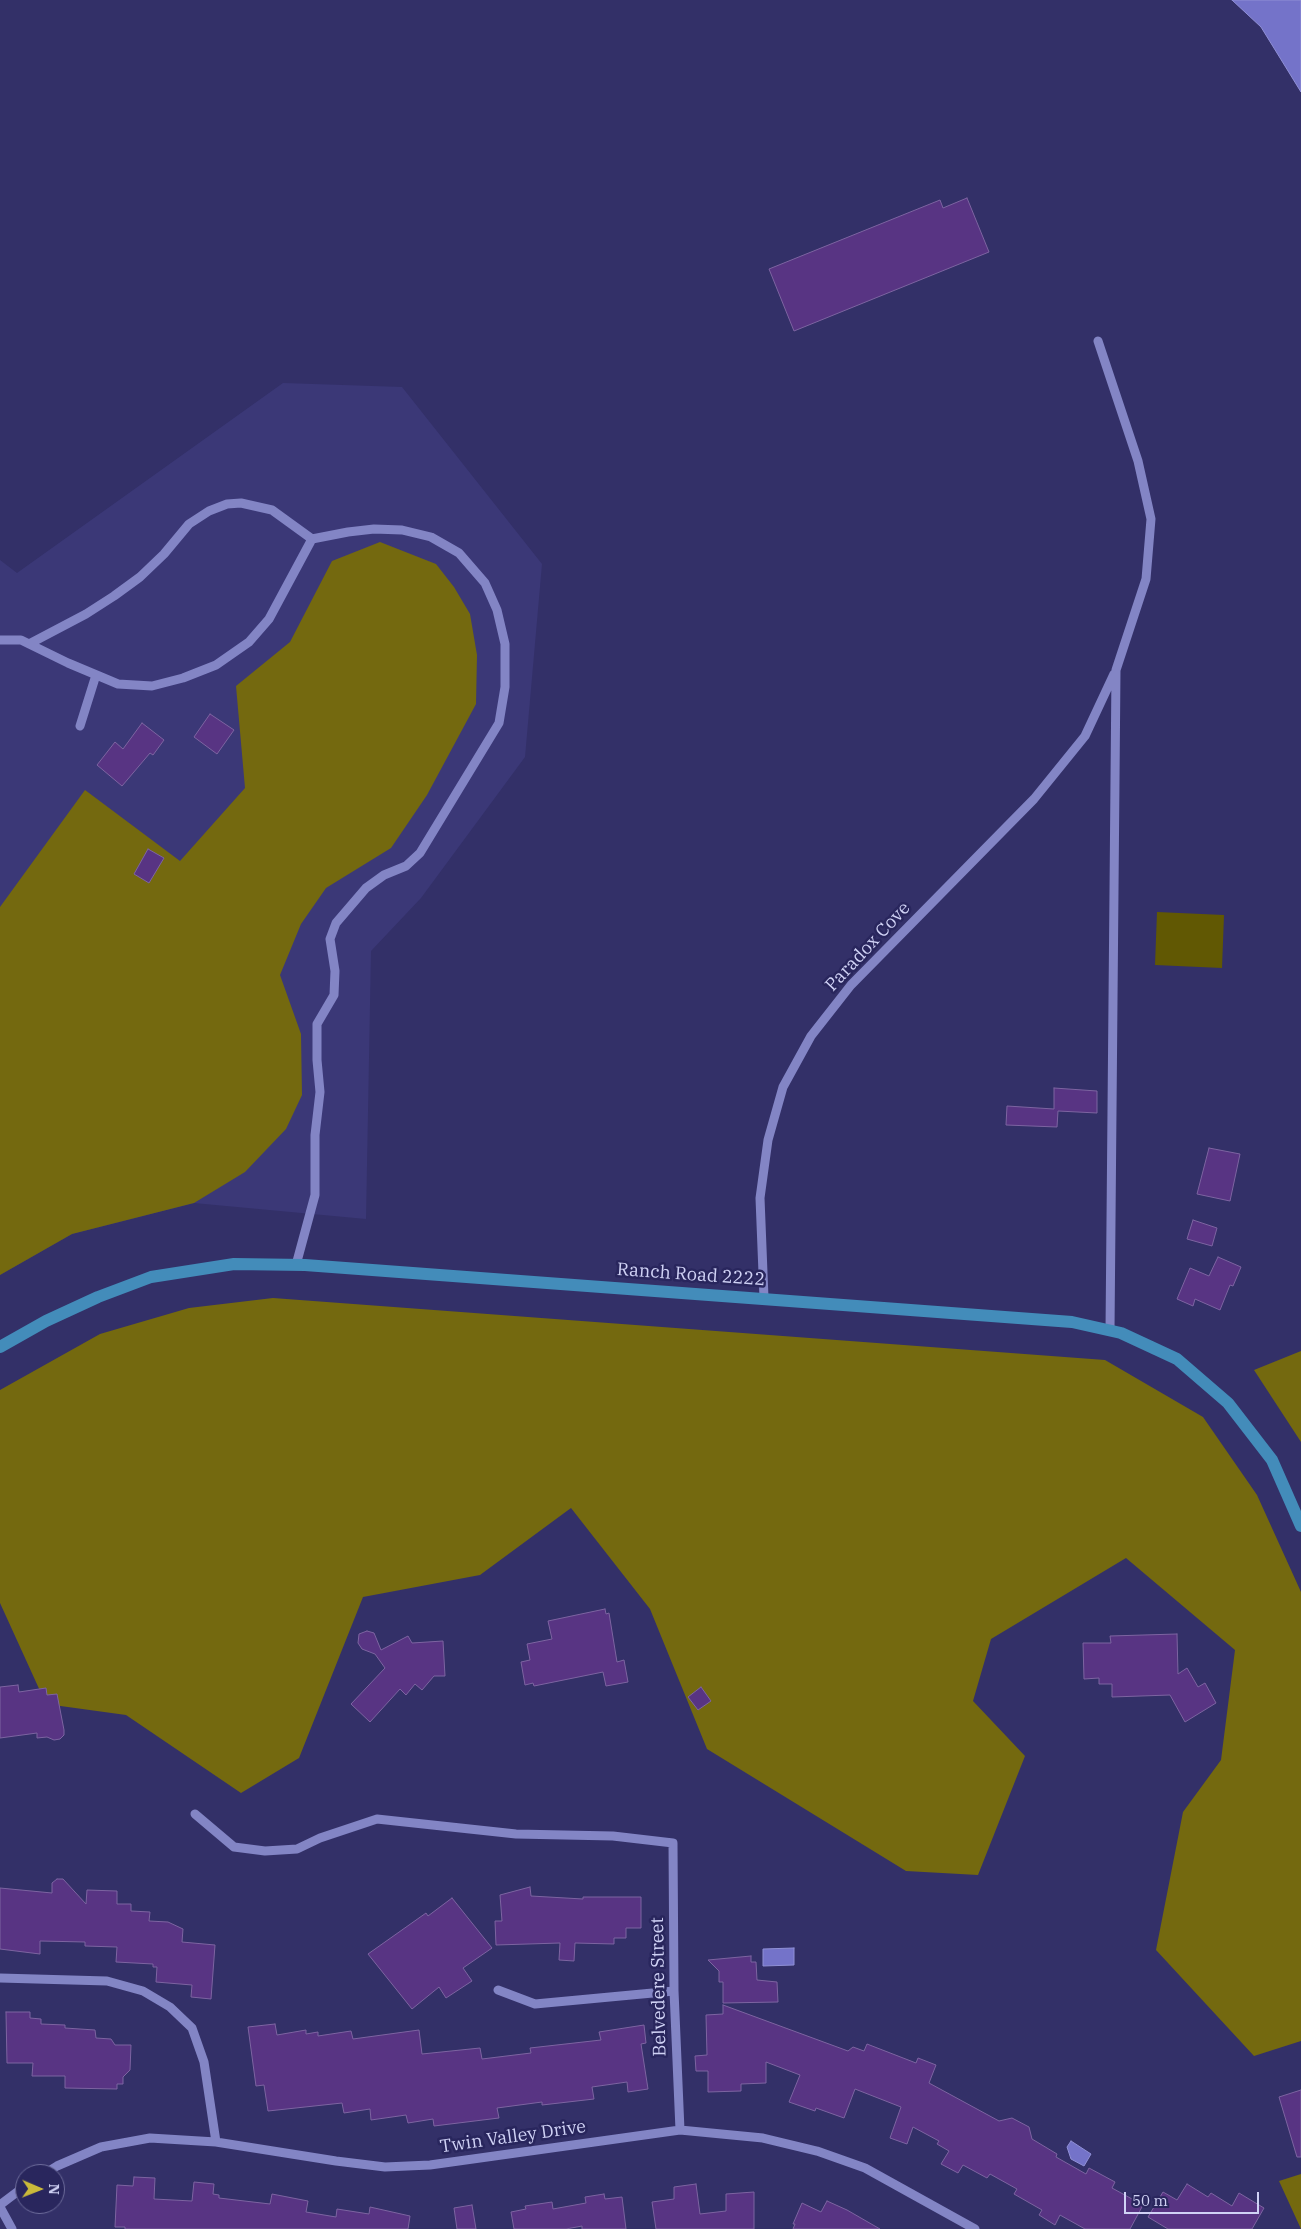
<!DOCTYPE html>
<style>
body{margin:0}
#map{position:relative;width:1301px;height:2229px;overflow:hidden;background:#333068;font-family:"IBM Plex Serif",serif}
canvas{display:block}
.north{position:absolute;left:15px;top:2164px;width:50px;height:50px;box-sizing:border-box;background:#29265d;border:1px solid #6c6b9a;border-radius:50%;rotate:91deg;font-size:14px;font-weight:700;line-height:20px;text-align:center;color:#d0d2f5}
.north::after{content:'';display:block;margin:auto;width:18px;height:22px;background:#caba3a;clip-path:polygon(50% 0,100% 100%,50% 72%,0 100%)}
.scale{position:absolute;left:1124px;top:2192px;width:135px;height:22px;box-sizing:border-box;border:2px solid #d0d2f5;border-top:0;padding-left:6px;font-size:15px;line-height:18px;white-space:nowrap;color:#d0d2f5;-webkit-text-stroke:4px #29265d;paint-order:stroke}
</style>
<div id="map">
<canvas width="1301" height="2229"></canvas>
<div class="north">N</div>
<div class="scale">50 m</div>
</div>
<script>
const g = document.querySelector('canvas').getContext('2d');
g.lineJoin = 'round';
function paint(path, color) {
  g.fillStyle = color;
  g.fill(path, 'evenodd');
}
function poly(rows) {
  const path = new Path2D();
  for (const r of rows) {
    path.moveTo(r[0], r[1]);
    for (let i = 2; i < r.length; i += 2) path.lineTo(r[i], r[i + 1]);
  }
  return path;
}
function strokePath(path, color, width, dash) {
  g.strokeStyle = color;
  g.lineWidth = width;
  g.lineCap = dash ? 'butt' : 'round';
  g.setLineDash(dash || []);
  g.stroke(path);
}
function label(font, color, halo, rows, align = 'center') {
  g.font = font + ' "IBM Plex Serif",serif';
  g.lineWidth = 5;
  g.setLineDash([]);
  g.textBaseline = 'middle';
  g.strokeStyle = halo;
  g.fillStyle = color;
  for (const [text, x, y, turn = 0] of rows) {
    g.save();
    g.translate(x, y);
    g.rotate((+turn || 0) * Math.PI / 180);
    g.textAlign = isNaN(turn) ? turn : align;
    if (halo) g.strokeText(text, 0, 0);
    g.fillText(text, 0, 0);
    g.restore();
  }
}
paint(poly([
 [283,383,402,387,542,564,525,757,421,898,371,951,366,1219,194,1203,72,1234,0,1275,0,560,17,573]
]), '#3b3877');
paint(poly([
 [1157,912,1224,915,1222,968,1155,965]
]), '#615803');
paint(poly([
 [380,542,436,564,454,587,470,614,477,655,476,704,427,795,391,848,326,888,301,924,280,975,301,1034,302,1095,286,1129,245,1172,194,1203,72,1234,0,1275,0,907,85,790,180,861,245,788,236,686,290,642,332,561],
 [273,1298,1105,1360,1203,1417,1257,1495,1301,1592,1301,2041,1254,2056,1156,1950,1183,1812,1221,1760,1235,1650,1126,1558,991,1639,973,1701,1025,1756,978,1875,906,1871,707,1749,650,1609,571,1508,480,1575,363,1597,299,1758,241,1793,126,1715,46,1704,0,1603,0,1390,100,1334,189,1308],
 [1301,1351,1301,1442,1254,1370],
 [1301,2174,1301,2229,1279,2181]
]), '#74690f');
const water = poly([
 [1232,0,1301,0,1301,92,1261,27,1232,0],
 [794,1948,794,1965,763,1966,763,1949,794,1948],
 [1071,2141,1091,2154,1084,2166,1071,2159,1067,2147,1071,2141]
]);
paint(water, '#7473c9');
strokePath(water, '#9090d6', 1);
const building = poly([
 [967,198,989,252,794,331,769,269,940,200,943,208,967,198],
 [210,714,234,730,217,754,194,737,210,714],
 [142,723,164,740,153,755,150,753,122,786,97,765,115,742,123,749,142,723],
 [148,849,164,858,149,883,134,874,148,849],
 [1054,1088,1097,1091,1097,1113,1058,1111,1057,1127,1006,1125,1007,1106,1054,1109,1054,1088],
 [1209,1148,1240,1154,1230,1201,1197,1194,1209,1148],
 [1193,1220,1217,1228,1212,1246,1187,1239,1193,1220],
 [1218,1257,1241,1267,1233,1286,1230,1285,1220,1310,1195,1299,1193,1306,1177,1299,1190,1268,1209,1276,1218,1257],
 [605,1609,606,1614,609,1613,617,1662,624,1660,628,1682,606,1686,603,1672,534,1686,533,1683,525,1685,521,1662,530,1660,527,1644,552,1639,548,1621,605,1609],
 [367,1631,374,1633,381,1650,408,1636,412,1643,443,1641,445,1676,434,1676,422,1690,415,1684,406,1695,400,1689,370,1722,351,1704,385,1668,375,1654,362,1649,358,1643,359,1634,367,1631],
 [1177,1634,1178,1674,1187,1668,1198,1687,1205,1683,1216,1703,1185,1722,1170,1695,1112,1697,1112,1684,1099,1684,1099,1678,1084,1679,1083,1643,1111,1643,1110,1636,1177,1634],
 [18,1685,19,1692,46,1688,47,1695,57,1694,64,1730,64,1735,60,1739,54,1740,47,1737,37,1738,37,1733,0,1738,0,1687,18,1685],
 [701,1687,711,1701,698,1710,688,1697,701,1687],
 [57,1879,63,1879,86,1904,87,1890,117,1891,117,1904,131,1904,131,1911,150,1912,149,1921,168,1922,183,1929,182,1942,215,1945,211,1999,191,1997,192,1985,156,1982,157,1967,153,1967,153,1964,116,1962,117,1947,85,1946,85,1942,40,1941,40,1954,0,1949,0,1888,52,1893,52,1883,57,1879],
 [530,1887,531,1896,583,1899,583,1897,641,1897,641,1928,626,1928,626,1938,614,1938,614,1944,575,1943,574,1961,559,1960,560,1943,496,1945,495,1921,502,1921,500,1895,530,1887],
 [452,1898,492,1948,463,1968,472,1981,446,1998,439,1987,412,2009,368,1954,426,1913,428,1916,452,1898],
 [751,1956,751,1962,756,1962,757,1980,777,1982,778,2002,723,2003,723,1982,719,1982,719,1971,708,1960,751,1956],
 [723,2005,848,2051,853,2047,864,2051,867,2044,916,2063,918,2058,936,2065,929,2083,999,2121,1012,2118,1029,2127,1032,2139,1057,2154,1056,2157,1086,2174,1089,2168,1115,2182,1112,2188,1143,2205,1130,2229,1085,2229,1060,2215,1055,2225,1039,2215,1042,2210,1014,2194,1017,2189,990,2174,987,2178,963,2165,958,2173,941,2164,949,2151,937,2144,939,2141,913,2127,907,2144,890,2138,901,2107,855,2089,844,2118,816,2108,815,2111,789,2102,800,2075,766,2062,766,2083,741,2084,741,2091,708,2092,708,2071,696,2071,695,2056,707,2055,706,2015,723,2014,723,2005],
 [6,2012,30,2012,30,2018,41,2019,41,2024,65,2025,65,2028,95,2030,96,2038,111,2039,115,2045,131,2045,130,2070,123,2077,123,2084,117,2084,117,2089,65,2088,65,2076,32,2076,33,2063,7,2063,6,2012],
 [275,2024,277,2035,306,2030,306,2034,318,2032,318,2036,351,2031,353,2039,419,2030,422,2054,480,2048,482,2059,531,2053,530,2048,601,2040,599,2032,644,2025,646,2043,641,2044,648,2089,628,2092,627,2082,592,2087,594,2099,542,2105,542,2102,497,2108,499,2118,434,2126,433,2119,408,2123,406,2115,371,2120,370,2109,344,2113,342,2103,268,2111,264,2085,256,2086,248,2027,275,2024],
 [1301,2090,1301,2157,1297,2157,1279,2097,1301,2090],
 [134,2177,155,2178,154,2199,192,2201,194,2182,214,2184,213,2194,219,2195,219,2198,270,2204,272,2194,308,2201,306,2212,336,2217,337,2209,369,2214,370,2207,410,2216,408,2229,125,2229,125,2227,115,2227,117,2185,133,2186,134,2177],
 [696,2184,700,2214,726,2211,726,2194,754,2192,754,2229,656,2229,652,2202,674,2199,674,2187,696,2184],
 [1187,2184,1208,2197,1211,2193,1232,2206,1239,2193,1264,2208,1252,2229,1168,2229,1148,2217,1163,2192,1177,2200,1187,2184],
 [604,2194,605,2199,622,2197,626,2229,582,2229,582,2226,566,2229,514,2229,511,2212,526,2209,525,2206,552,2202,553,2209,586,2203,585,2197,604,2194],
 [827,2201,847,2210,880,2229,793,2229,795,2224,793,2224,802,2203,821,2212,827,2201],
 [472,2205,476,2229,457,2229,454,2208,472,2205]
]);
paint(building, '#583483');
strokePath(building, '#7d64a1', 1);
strokePath(poly([
 [1098,341,1138,461,1151,519,1146,579,1116,670,1110,1330],
 [0,640,21,640,68,663,118,684,152,686,183,678,216,665,249,642,269,619,312,539,348,532,374,529,402,530,431,537,459,553,485,583,497,610,505,644,505,687,499,723,420,853,406,866,384,875,366,888,336,923,330,939,335,971,334,995,317,1024,317,1060,320,1092,315,1135,315,1195,296,1265],
 [29,644,86,614,114,596,140,577,164,554,189,524,209,511,227,504,241,503,272,510,312,539],
 [80,726,96,675],
 [764,1298,760,1198,768,1140,783,1087,811,1036,851,985,1034,799,1085,736,1114,674],
 [195,1814,234,1847,265,1851,297,1849,320,1838,377,1819,516,1834,613,1836,673,1843,674,1991,680,2130],
 [0,1978,107,1981,143,1991,170,2007,192,2028,204,2062,216,2142],
 [498,1990,535,2004,674,1991],
 [44,2174,57,2166,101,2147,150,2138,216,2142,336,2161,385,2167,430,2165,680,2130,763,2138,817,2151,865,2168,975,2229],
 [0,2205,25,2186],
 [0,2207,12,2229]
]), '#8385c5', 9);
strokePath(poly([
 [0,1347,46,1321,98,1297,151,1277,234,1264,305,1265,1072,1322,1121,1333,1177,1359,1228,1403,1272,1460,1301,1526]
]), '#438cba', 12);
label('18px', '#d0d2f5', '#29265d', [
 ["Paradox Cove",868,947,-47],
 ["Ranch Road 2222",691,1275,4],
 ["Belvedere Street",659,1987,-91],
 ["Twin Valley Drive",513,2137,-8]
]);
</script>
